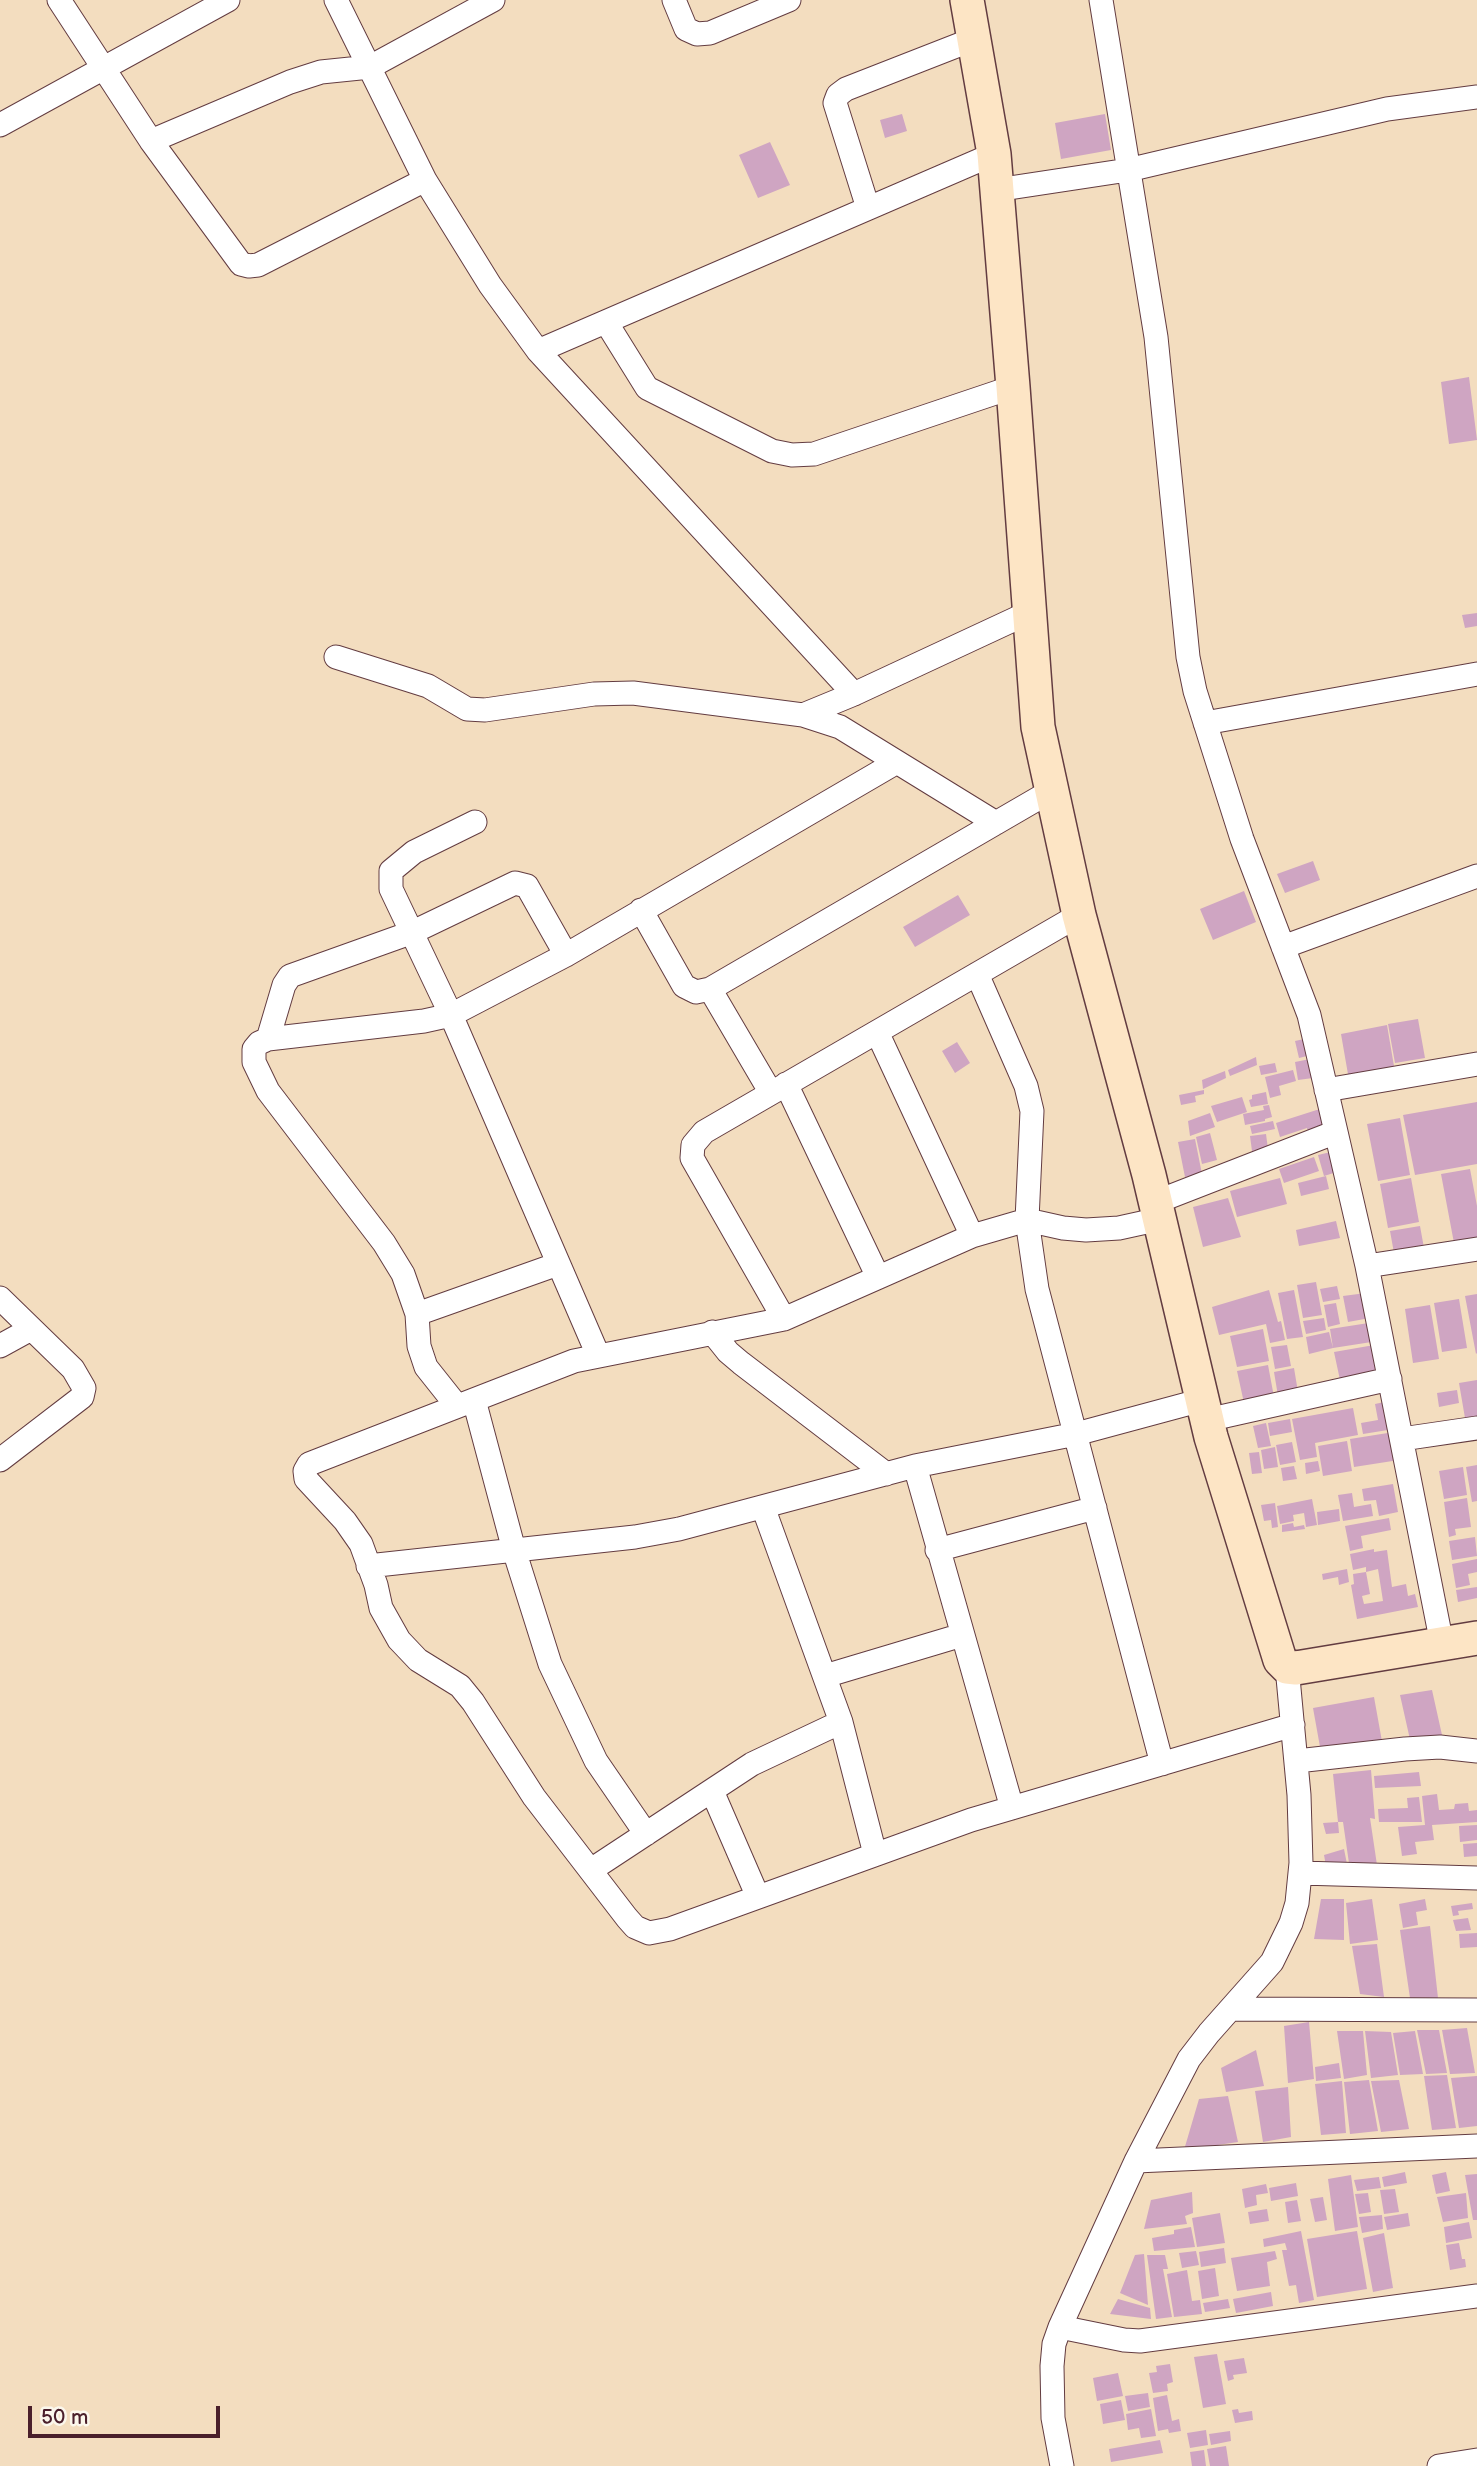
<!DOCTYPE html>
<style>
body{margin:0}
#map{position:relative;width:1477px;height:2466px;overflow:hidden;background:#f3ddbf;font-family:"Balsamiq Sans",sans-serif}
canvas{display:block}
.scale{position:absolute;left:28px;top:2406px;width:192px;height:32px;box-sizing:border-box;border:4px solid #4a1f2b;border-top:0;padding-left:9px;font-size:21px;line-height:24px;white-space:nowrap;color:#4a1f2b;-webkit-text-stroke:5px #fbf7ec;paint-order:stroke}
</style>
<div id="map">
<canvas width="1477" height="2466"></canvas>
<div class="scale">50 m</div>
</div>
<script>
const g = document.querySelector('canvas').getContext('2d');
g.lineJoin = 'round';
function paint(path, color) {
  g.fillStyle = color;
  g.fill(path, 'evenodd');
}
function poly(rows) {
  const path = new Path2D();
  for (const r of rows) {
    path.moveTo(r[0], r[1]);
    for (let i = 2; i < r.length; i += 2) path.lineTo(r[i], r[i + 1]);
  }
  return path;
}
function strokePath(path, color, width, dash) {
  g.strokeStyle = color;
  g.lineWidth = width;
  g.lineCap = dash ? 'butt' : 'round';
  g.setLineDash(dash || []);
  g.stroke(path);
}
paint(poly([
 [902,114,907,131,885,138,880,120],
 [1105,114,1111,150,1061,159,1055,123],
 [770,142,790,185,758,198,739,155],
 [1469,377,1477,440,1449,444,1441,382],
 [1477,613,1477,626,1465,628,1462,615],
 [1313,861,1320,880,1285,893,1277,874],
 [1244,891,1256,922,1213,940,1200,909],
 [958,895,970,915,915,947,903,927],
 [1418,1019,1425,1058,1395,1063,1388,1024],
 [1387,1025,1395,1072,1349,1080,1341,1034],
 [1304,1039,1307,1056,1299,1058,1295,1041],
 [957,1042,970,1063,955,1073,942,1051],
 [1256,1057,1257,1065,1230,1076,1228,1070],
 [1310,1059,1313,1078,1298,1080,1295,1062],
 [1275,1063,1277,1072,1261,1075,1259,1066],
 [1293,1070,1296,1081,1279,1086,1281,1095,1270,1098,1265,1077],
 [1225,1071,1226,1078,1203,1089,1202,1080],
 [1204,1090,1204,1094,1195,1096,1196,1102,1181,1105,1179,1095],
 [1266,1092,1268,1104,1251,1107,1249,1100,1252,1099,1252,1095],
 [1242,1097,1247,1112,1217,1122,1211,1106],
 [1477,1102,1477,1164,1415,1175,1403,1115],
 [1269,1105,1272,1117,1265,1119,1265,1121,1245,1125,1243,1114,1264,1110,1263,1106],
 [1326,1107,1332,1129,1309,1136,1307,1128,1280,1137,1276,1123],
 [1210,1113,1215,1127,1190,1136,1188,1121],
 [1400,1118,1410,1175,1378,1181,1367,1124],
 [1273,1121,1275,1129,1252,1134,1250,1126],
 [1210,1133,1217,1160,1202,1164,1196,1137],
 [1266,1134,1268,1149,1252,1151,1250,1136],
 [1195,1139,1202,1174,1185,1177,1178,1142],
 [1335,1151,1340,1171,1324,1176,1318,1155],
 [1314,1157,1319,1171,1284,1183,1279,1169],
 [1470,1169,1477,1206,1477,1238,1454,1243,1441,1174],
 [1326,1176,1329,1189,1301,1196,1298,1183],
 [1280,1178,1287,1204,1237,1217,1230,1191],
 [1411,1178,1419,1222,1388,1228,1380,1184],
 [1228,1198,1241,1237,1203,1247,1193,1207],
 [1336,1221,1340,1238,1299,1246,1296,1230],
 [1420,1226,1424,1248,1394,1253,1390,1231],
 [1316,1282,1322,1315,1303,1318,1297,1285],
 [1337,1286,1340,1299,1323,1302,1320,1289],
 [1269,1290,1278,1322,1281,1321,1285,1340,1270,1343,1266,1324,1219,1335,1212,1307],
 [1294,1290,1303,1337,1287,1339,1278,1293],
 [1366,1293,1370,1318,1348,1322,1343,1296],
 [1477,1294,1477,1353,1476,1354,1465,1296],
 [1459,1299,1467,1348,1442,1352,1434,1303],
 [1336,1303,1340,1324,1328,1327,1324,1305],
 [1430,1305,1439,1359,1413,1363,1405,1309],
 [1324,1318,1326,1330,1306,1334,1303,1321],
 [1375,1322,1378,1341,1333,1348,1330,1329],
 [1263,1329,1269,1361,1237,1367,1230,1336],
 [1329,1332,1333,1348,1309,1354,1306,1337],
 [1380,1344,1385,1371,1340,1380,1334,1352],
 [1287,1345,1291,1366,1275,1369,1271,1347],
 [1268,1365,1274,1397,1244,1403,1237,1371],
 [1294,1368,1298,1392,1278,1396,1274,1372],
 [1477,1380,1477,1416,1465,1418,1459,1383],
 [1457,1390,1459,1403,1439,1407,1437,1393],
 [1389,1401,1394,1429,1363,1434,1361,1423,1378,1420,1375,1404],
 [1353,1408,1358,1435,1315,1443,1317,1457,1300,1460,1292,1419],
 [1290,1419,1292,1432,1270,1436,1268,1423],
 [1266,1423,1271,1446,1258,1448,1253,1426],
 [1394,1432,1399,1460,1354,1467,1350,1439],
 [1347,1441,1352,1471,1323,1476,1318,1446],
 [1292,1442,1296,1462,1280,1465,1276,1445],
 [1275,1447,1278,1467,1264,1469,1261,1450],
 [1259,1452,1262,1473,1252,1474,1249,1453],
 [1318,1461,1320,1471,1306,1474,1305,1463],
 [1477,1465,1477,1501,1472,1502,1466,1467],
 [1294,1466,1297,1479,1283,1481,1281,1468],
 [1463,1467,1467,1495,1444,1499,1439,1471],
 [1393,1484,1398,1512,1379,1516,1376,1500,1364,1501,1362,1489],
 [1352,1493,1354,1507,1371,1504,1373,1516,1343,1521,1338,1495],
 [1467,1498,1471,1527,1455,1529,1456,1535,1449,1537,1444,1502],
 [1312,1499,1317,1525,1306,1527,1304,1513,1293,1515,1294,1521,1280,1524,1277,1506],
 [1275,1503,1278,1527,1272,1528,1271,1520,1264,1521,1261,1505],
 [1339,1509,1340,1521,1318,1525,1317,1512],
 [1389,1518,1391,1530,1361,1536,1363,1548,1350,1551,1345,1526],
 [1293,1523,1294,1527,1304,1525,1305,1529,1282,1532,1282,1525],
 [1475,1537,1477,1556,1452,1560,1449,1541],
 [1374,1549,1374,1552,1387,1550,1392,1587,1406,1584,1408,1596,1415,1594,1418,1607,1357,1619,1351,1585,1354,1584,1353,1574,1366,1572,1370,1594,1362,1596,1364,1604,1383,1601,1378,1569,1366,1572,1366,1567,1353,1570,1350,1554],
 [1477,1559,1477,1572,1468,1574,1470,1585,1456,1588,1452,1564],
 [1347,1569,1349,1582,1339,1585,1338,1577,1323,1580,1322,1574],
 [1477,1587,1477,1598,1458,1602,1456,1590],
 [1432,1690,1444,1744,1411,1744,1400,1695],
 [1374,1697,1383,1747,1322,1758,1313,1708],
 [1371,1770,1375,1819,1370,1818,1377,1865,1350,1870,1343,1822,1338,1822,1333,1774],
 [1419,1772,1421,1786,1375,1788,1374,1776],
 [1437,1794,1439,1810,1454,1809,1455,1804,1468,1803,1469,1811,1477,1810,1477,1822,1432,1825,1434,1840,1415,1842,1417,1854,1402,1856,1398,1827,1425,1825,1422,1796],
 [1419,1797,1422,1822,1379,1822,1378,1809,1408,1808,1407,1798],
 [1338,1822,1339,1833,1326,1834,1323,1823],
 [1477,1825,1477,1840,1460,1842,1459,1826],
 [1477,1843,1477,1856,1464,1857,1463,1844],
 [1344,1849,1347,1864,1326,1866,1324,1855],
 [1321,1899,1344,1899,1344,1940,1314,1939],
 [1372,1899,1378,1940,1350,1944,1346,1903],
 [1425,1899,1427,1910,1416,1912,1418,1925,1403,1928,1399,1904],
 [1472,1903,1473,1909,1458,1911,1459,1915,1453,1916,1451,1906],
 [1468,1918,1471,1930,1456,1931,1453,1920],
 [1430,1926,1438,1998,1410,1998,1400,1930],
 [1477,1933,1477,1947,1460,1948,1459,1934],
 [1377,1944,1384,1997,1360,1994,1352,1946],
 [1309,2022,1314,2079,1288,2083,1284,2026],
 [1467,2028,1475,2073,1450,2074,1442,2030],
 [1417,2030,1439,2030,1447,2073,1426,2074],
 [1337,2031,1363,2031,1367,2075,1344,2079],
 [1365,2031,1391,2032,1398,2075,1371,2078],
 [1415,2031,1423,2074,1400,2075,1393,2033],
 [1256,2050,1264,2086,1226,2092,1221,2068],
 [1339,2063,1341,2078,1316,2081,1315,2067],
 [1447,2075,1456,2128,1432,2130,1424,2076],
 [1477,2076,1477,2126,1459,2128,1451,2078],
 [1369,2080,1378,2131,1350,2134,1344,2082],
 [1399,2080,1409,2129,1381,2132,1371,2081],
 [1342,2081,1346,2133,1321,2135,1315,2084],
 [1288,2087,1291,2137,1263,2142,1255,2091],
 [1228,2096,1238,2142,1184,2150,1199,2099],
 [1405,2172,1407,2183,1384,2187,1382,2177],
 [1446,2172,1450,2191,1436,2194,1432,2175],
 [1477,2174,1477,2220,1473,2220,1465,2175],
 [1351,2175,1358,2227,1335,2231,1328,2179],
 [1379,2177,1381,2188,1357,2191,1354,2180],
 [1296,2183,1298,2196,1271,2201,1269,2188],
 [1266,2184,1268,2193,1256,2195,1257,2205,1245,2208,1242,2189],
 [1395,2189,1399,2212,1384,2214,1380,2190],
 [1192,2192,1193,2213,1185,2216,1187,2224,1144,2229,1151,2200],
 [1368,2193,1371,2212,1359,2214,1355,2194],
 [1466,2193,1468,2218,1443,2222,1437,2197],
 [1323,2197,1327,2220,1315,2222,1310,2199],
 [1297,2200,1301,2221,1288,2223,1285,2202],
 [1267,2209,1269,2221,1250,2224,1248,2212],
 [1220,2213,1225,2243,1197,2247,1192,2218],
 [1408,2213,1410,2226,1387,2230,1384,2217],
 [1382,2215,1383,2229,1362,2233,1359,2217],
 [1469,2222,1472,2238,1446,2243,1444,2227],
 [1191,2227,1195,2247,1154,2251,1152,2238,1174,2234,1174,2230],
 [1301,2231,1314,2300,1299,2303,1296,2285,1289,2286,1282,2250,1287,2250,1285,2243,1264,2247,1263,2239],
 [1357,2231,1367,2289,1317,2297,1307,2239],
 [1384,2233,1393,2288,1373,2292,1363,2238],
 [1459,2243,1462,2259,1465,2259,1466,2267,1450,2270,1446,2245],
 [1224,2248,1226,2263,1201,2267,1199,2252],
 [1196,2251,1199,2265,1182,2268,1179,2253],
 [1275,2251,1277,2259,1267,2262,1270,2286,1237,2291,1231,2258],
 [1144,2254,1148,2305,1120,2293,1135,2255],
 [1147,2255,1165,2255,1168,2269,1163,2269,1172,2317,1156,2319],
 [1215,2268,1219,2296,1202,2299,1198,2271],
 [1187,2270,1192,2301,1200,2300,1202,2314,1174,2317,1167,2274],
 [1271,2292,1273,2306,1236,2313,1233,2299],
 [1118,2299,1150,2308,1151,2319,1110,2314],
 [1228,2299,1230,2308,1205,2312,1203,2303],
 [1217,2354,1226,2404,1203,2408,1194,2357],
 [1244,2358,1247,2373,1233,2375,1234,2379,1228,2381,1224,2361],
 [1170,2364,1173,2382,1167,2384,1168,2391,1153,2393,1149,2373,1157,2372,1156,2366],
 [1118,2373,1123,2396,1097,2401,1093,2378],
 [1148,2393,1150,2407,1128,2411,1125,2396],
 [1167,2395,1172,2421,1179,2419,1181,2431,1169,2433,1168,2429,1158,2431,1153,2398],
 [1121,2400,1125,2420,1103,2424,1100,2404],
 [1151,2409,1156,2436,1141,2438,1139,2428,1128,2430,1126,2414],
 [1238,2409,1239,2413,1252,2411,1253,2420,1235,2423,1232,2410],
 [1206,2430,1208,2445,1190,2448,1187,2433],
 [1230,2431,1231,2441,1211,2445,1209,2434],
 [1160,2440,1163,2453,1111,2462,1109,2449],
 [1226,2446,1229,2466,1210,2466,1207,2449],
 [1204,2450,1206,2466,1192,2466,1190,2452]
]), '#cfa5c2');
const street = poly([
 [59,0,151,141,241,264,249,266,258,265,425,180],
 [336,0,425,180,490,285,538,351,854,694],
 [674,0,686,29,697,34,710,33,789,0],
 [1101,0,1156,337,1188,657,1195,691,1242,839,1309,1015,1367,1266,1442,1644],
 [0,125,228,0],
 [151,141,290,82,321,72,370,67,493,0],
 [996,190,1128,170,1387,109,1477,97],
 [868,208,835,103,838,95,846,89,974,39],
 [606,322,647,388,772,451,792,455,814,454,1013,387],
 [538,351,994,154],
 [336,657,428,686,467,709,485,710,594,694,633,693,803,715,840,727,996,823],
 [803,715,854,694,1028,613],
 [1205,723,1477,674],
 [475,822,414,852,391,871,391,889,451,1015,598,1355],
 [641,910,684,986,696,992,710,989,1051,791],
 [1283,947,1477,876],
 [977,974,1026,1086,1032,1111,1027,1220,1037,1289,1162,1764],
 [710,989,771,1093],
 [877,1032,972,1236],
 [268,1039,284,985,290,976,413,932,515,883,527,886,566,955],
 [786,1084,878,1277],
 [1326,1090,1477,1064],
 [1156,1202,1336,1132],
 [1160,1219,1119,1228,1086,1230,1063,1228,1027,1220,972,1236,784,1319,574,1361,309,1464,305,1471,306,1479,345,1521,361,1544,376,1585,381,1608,399,1640,418,1660,460,1686,473,1702,534,1797,627,1918,635,1927,649,1933,670,1929,971,1820,1293,1725],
 [1367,1266,1477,1249],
 [0,1298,73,1369,84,1388,82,1397,0,1460],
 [417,1314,558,1264],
 [784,1319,692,1158,693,1145,704,1132,1079,915],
 [712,1332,728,1352,741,1363,886,1474],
 [0,1346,31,1329],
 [474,1400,514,1550,550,1664,596,1761,646,1834],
 [457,1406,426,1367,419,1346,417,1314,403,1274,384,1243,268,1091,254,1062,254,1049,259,1043,268,1039,424,1021,451,1015,566,955,897,762],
 [1207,1420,1390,1379],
 [1402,1439,1477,1428],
 [915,1466,1012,1808],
 [763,1507,841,1722,875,1854],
 [937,1550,1095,1508],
 [368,1566,635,1537,679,1529,915,1466,1076,1434,1202,1400],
 [825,1676,962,1635],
 [1297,1761,1405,1749,1440,1747,1477,1751],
 [712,1791,758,1897],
 [591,1870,752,1764,841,1722],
 [1300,1873,1477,1878],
 [1233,2009,1477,2010],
 [1136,2161,1477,2146],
 [1060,2327,1124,2340,1140,2341,1477,2296],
 [1062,2466,1053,2418,1052,2366,1054,2344,1060,2327,1136,2161,1189,2059,1209,2033,1272,1962,1291,1923,1297,1903,1301,1863,1299,1795,1287,1667],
 [1439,2466,1477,2460]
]);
const secondary = poly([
 [967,0,994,154,1013,387,1038,727,1079,915,1149,1175,1211,1437,1280,1660,1287,1667,1296,1668,1477,1638]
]);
strokePath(street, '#633c41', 25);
strokePath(secondary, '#633c41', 36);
strokePath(street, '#fff', 23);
strokePath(secondary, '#fde5c5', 33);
</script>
